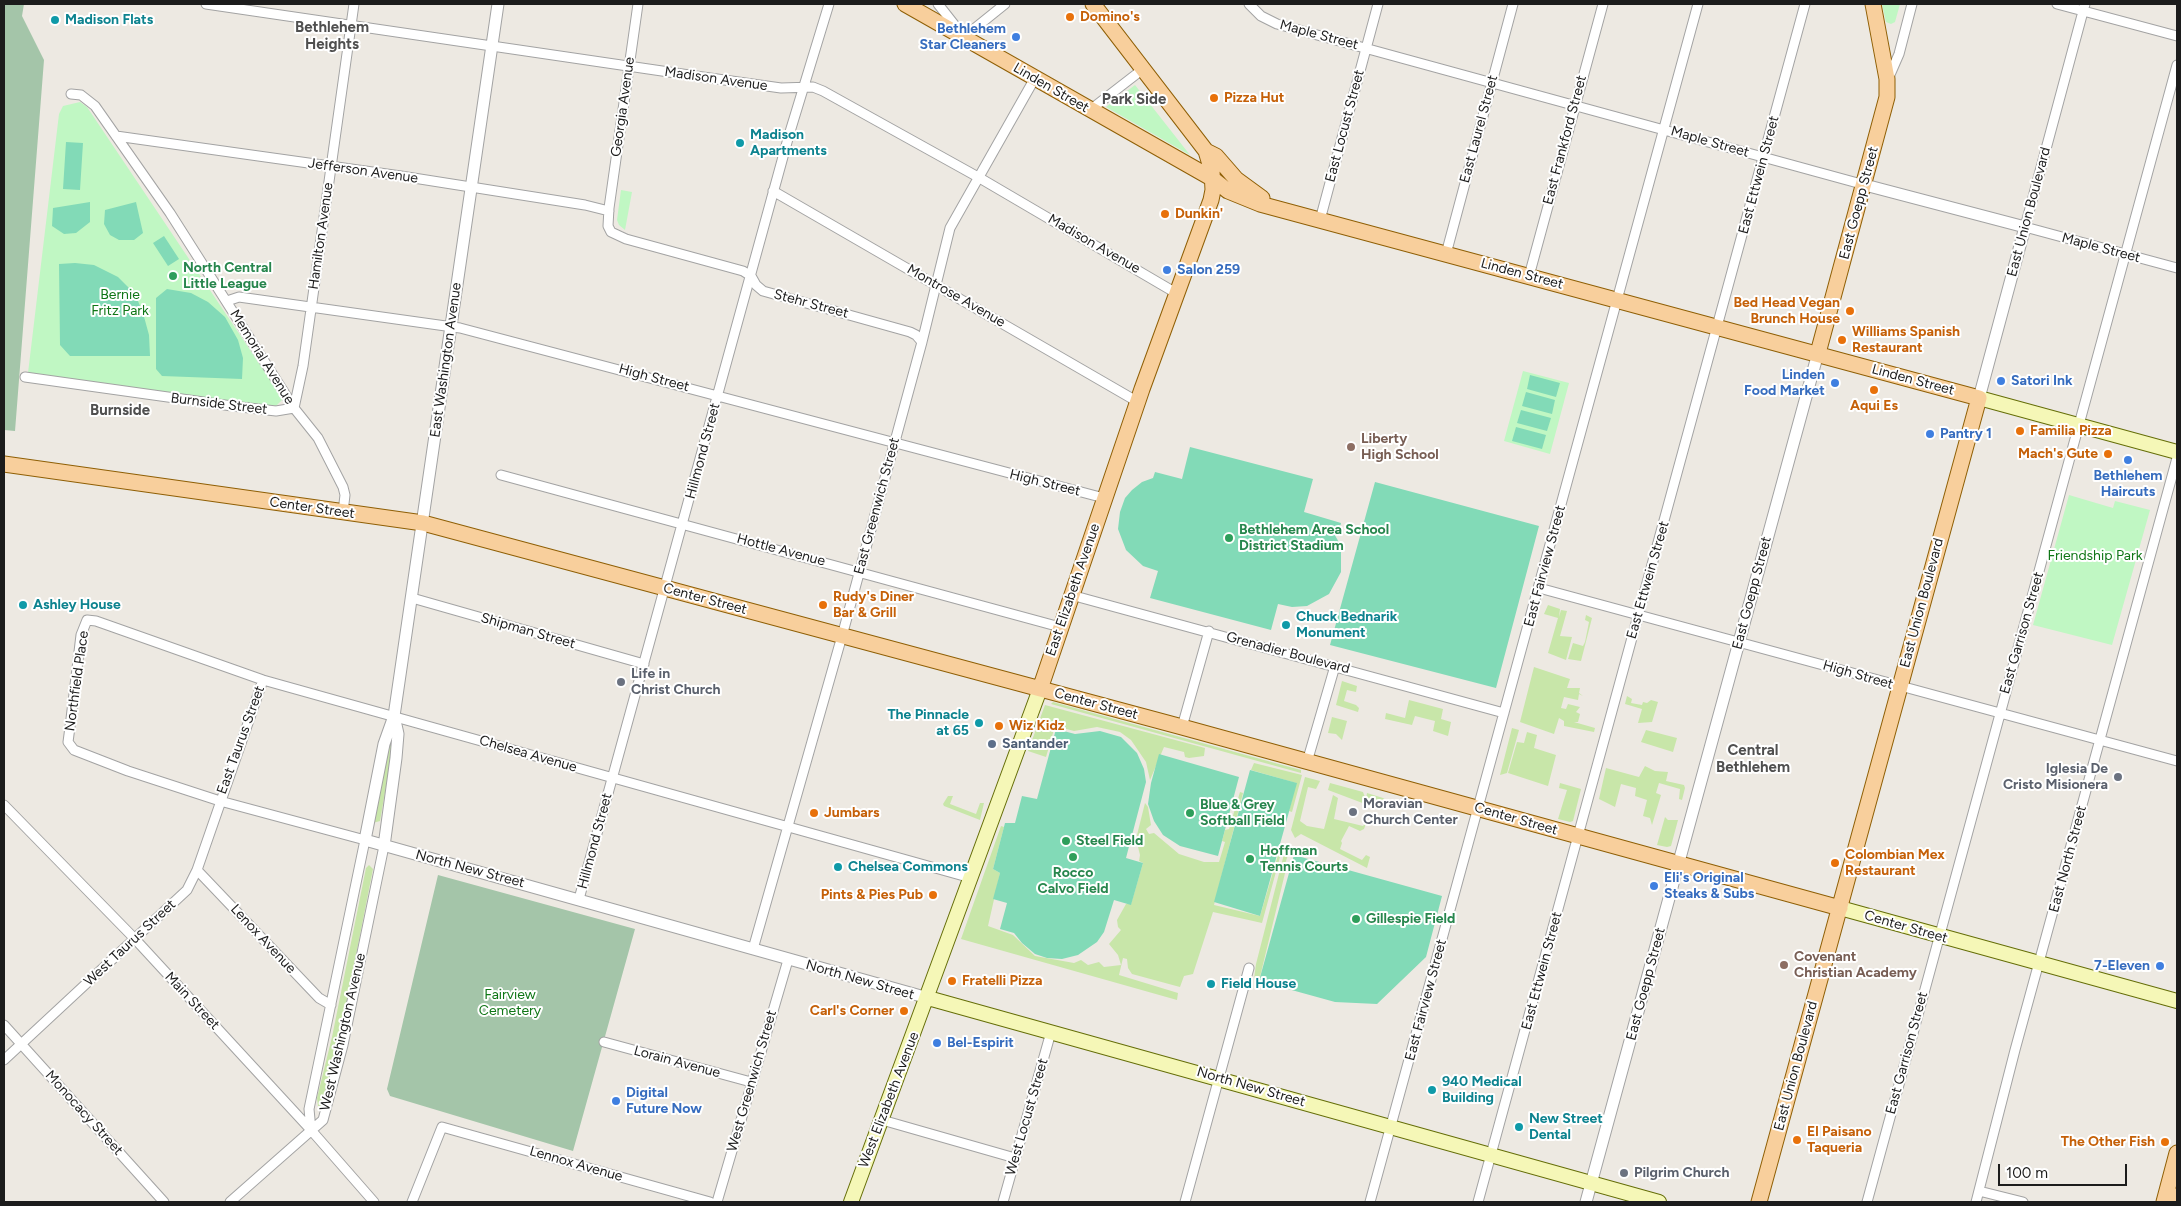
<!DOCTYPE html>
<style>
body{margin:0}
#map{position:relative;width:2181px;height:1206px;overflow:hidden;background:#ede9e2;font-family:Figtree,sans-serif}
canvas{display:block}
.frame{position:absolute;inset:0;border:5px solid #1c1c1c;pointer-events:none}
.scale{position:absolute;left:1998px;top:1164px;width:129px;height:22px;box-sizing:border-box;border:2px solid #1c1c1c;border-top:0;padding-left:6px;font-size:15px;line-height:18px;white-space:nowrap;color:#1c1c1c;-webkit-text-stroke:4px #fff;paint-order:stroke}
</style>
<div id="map">
<canvas width="2181" height="1206"></canvas>
<div class="frame"></div>
<div class="scale">100 m</div>
</div>
<script>
const g = document.querySelector('canvas').getContext('2d');
g.lineJoin = 'round';
function paint(path, color) {
  g.fillStyle = color;
  g.fill(path, 'evenodd');
}
function poly(rows) {
  const path = new Path2D();
  for (const r of rows) {
    path.moveTo(r[0], r[1]);
    for (let i = 2; i < r.length; i += 2) path.lineTo(r[i], r[i + 1]);
  }
  return path;
}
function strokePath(path, color, width, dash) {
  g.strokeStyle = color;
  g.lineWidth = width;
  g.lineCap = dash ? 'butt' : 'round';
  g.setLineDash(dash || []);
  g.stroke(path);
}
function label(font, color, halo, rows, align = 'center') {
  g.font = font + ' Figtree,sans-serif';
  g.lineWidth = 4;
  g.setLineDash([]);
  g.textBaseline = 'middle';
  g.strokeStyle = halo;
  g.fillStyle = color;
  for (const [text, x, y, turn = 0] of rows) {
    g.save();
    g.translate(x, y);
    g.rotate((+turn || 0) * Math.PI / 180);
    g.textAlign = isNaN(turn) ? turn : align;
    if (halo) g.strokeText(text, 0, 0);
    g.fillText(text, 0, 0);
    g.restore();
  }
}
paint(poly([
 [1548,605,1560,609,1559,617,1561,610,1567,611,1560,636,1572,637,1566,660,1548,653,1558,618,1544,614],
 [1586,615,1592,618,1581,661,1568,659,1573,643,1583,646,1585,642,1589,622,1585,620],
 [1534,667,1570,679,1567,688,1580,688,1579,693,1583,696,1579,694,1578,700,1564,697,1561,708,1566,709,1568,704,1580,707,1576,712,1580,714,1578,722,1574,722,1595,728,1594,732,1564,726,1564,721,1559,718,1554,734,1520,722],
 [1342,681,1357,686,1356,692,1347,690,1344,701,1356,705,1359,708,1358,712,1336,705],
 [1627,696,1632,699,1631,703,1642,705,1643,702,1647,703,1651,700,1658,702,1652,722,1638,723,1642,709,1625,704],
 [1409,700,1443,709,1441,719,1451,722,1448,736,1433,731,1435,721,1415,716,1412,725,1385,719,1386,713,1405,718],
 [1053,702,1286,766,1301,770,1301,773,1051,704],
 [1045,705,1205,748,1204,756,1189,758,1185,757,1184,752,1164,747,1150,780,1146,762,1131,740,1120,732,1097,727,1074,731,1055,726,1046,757,1028,751],
 [1332,717,1347,721,1342,740,1336,734,1328,733],
 [1512,728,1519,730,1507,773,1500,775],
 [1646,730,1677,738,1673,752,1641,742],
 [1527,732,1537,735,1534,748,1556,755,1548,786,1508,773,1517,742,1524,743],
 [391,737,394,740,380,821,373,823],
 [1254,763,1302,775,1292,812,1289,811,1296,783,1251,770],
 [1645,766,1655,771,1668,772,1666,781,1684,785,1685,788,1682,800,1679,799,1680,789,1659,783,1656,793,1661,795,1652,825,1650,818,1643,816,1647,800,1635,796,1636,788,1621,784,1615,807,1599,799,1606,768,1639,777],
 [1305,777,1320,781,1316,789,1308,787,1300,821,1307,826,1324,829,1333,795,1338,798,1334,819,1363,826,1367,821,1364,829,1360,831,1349,826,1341,841,1342,843,1340,849,1362,860,1366,855,1370,857,1367,868,1301,834,1295,838,1291,830],
 [1330,783,1363,792,1366,800,1367,793,1383,798,1386,800,1384,808,1381,810,1328,790],
 [1560,783,1581,789,1573,821,1570,822,1558,819,1567,790,1559,788],
 [1240,792,1243,793,1214,905,1260,916,1281,845,1283,846,1262,923,1213,912,1193,974,1184,976,1180,987,1132,974,1128,968,1127,959,1123,958,1119,975,1178,993,1177,1000,961,939,1001,826,1004,827,993,869,1000,873,988,926,1013,935,1035,956,1074,963,1081,960,1088,965,1099,962,1104,967,1121,965,1118,955,1109,944,1121,930,1118,927,1117,920,1126,904,1131,904,1143,863,1139,861,1140,855,1136,839,1145,803,1148,807,1151,825,1146,829,1149,834,1154,833,1179,854,1204,862,1219,862,1225,842,1222,841,1225,830,1229,829],
 [948,796,953,796,950,804,976,814,980,803,984,803,980,820,944,806,943,804],
 [1665,817,1668,820,1678,820,1671,846,1667,847,1657,845],
 [1284,854,1288,855,1284,867,1286,869,1259,981,1254,979,1256,964],
 [369,865,373,869,347,1001,324,1100,321,1106,318,1106,317,1098,332,1037,366,868]
]), '#c8e6a9');
paint(poly([
 [4,4,24,4,22,16,44,60,15,431,4,430],
 [438,875,635,929,573,1151,390,1096,387,1089]
]), '#a4c5a9');
paint(poly([
 [1882,4,1900,4,1895,22,1891,24,1886,22],
 [1135,85,1190,155,1106,107],
 [80,102,87,107,283,399,275,407,231,403,28,373,59,114,63,106],
 [621,190,632,192,625,230,619,225,617,220],
 [1523,371,1569,383,1550,454,1504,441],
 [2069,495,2113,508,2115,501,2150,510,2112,645,2033,625]
]), '#c0f7c3');
paint(poly([
 [66,142,83,143,80,190,63,189],
 [90,202,90,222,76,233,64,234,52,226,53,208],
 [136,202,143,233,134,240,119,240,110,235,104,224,105,210],
 [164,236,179,259,168,266,153,243],
 [75,263,94,265,118,277,135,294,143,313,149,335,150,356,70,356,60,345,59,264],
 [167,289,191,293,208,302,225,317,238,340,243,358,242,379,162,376,156,369,156,298],
 [1530,375,1560,383,1556,397,1527,389],
 [1526,392,1555,400,1552,414,1522,406],
 [1521,410,1551,418,1547,431,1517,423],
 [1516,427,1546,435,1542,449,1512,441],
 [1190,447,1313,479,1304,512,1341,523,1339,531,1332,530,1341,546,1341,572,1329,594,1307,606,1292,607,1278,604,1271,630,1150,598,1158,571,1143,566,1126,550,1118,529,1120,512,1125,498,1132,490,1142,482,1153,478,1155,472,1182,479],
 [1375,482,1539,526,1496,688,1330,645],
 [1056,729,1075,734,1100,731,1121,737,1137,753,1144,769,1146,782,1126,858,1143,863,1131,905,1114,900,1104,932,1097,942,1078,955,1062,959,1047,958,1035,954,1022,943,1014,933,1000,929,1007,903,993,899,1000,873,993,869,1005,823,1015,823,1022,796,1037,799],
 [1159,754,1239,777,1218,856,1180,846,1163,835,1154,821,1148,804,1151,783],
 [1250,770,1297,783,1260,916,1214,902],
 [1294,855,1442,896,1426,957,1377,1004,1335,1002,1259,981]
]), '#82dab7');
const minor = poly([
 [206,4,696,76,781,88,813,87,823,91,978,177,1176,293],
 [638,4,609,208,608,226,611,232,626,239,743,271,751,276,756,285,763,291,910,332,916,335,922,342],
 [938,4,964,37,1005,4],
 [1249,4,1261,16,1277,24,1865,185],
 [2057,4,2177,36],
 [2085,4,2025,227,2177,268],
 [1889,77,1899,54,1912,4],
 [71,94,81,95,95,106,170,213,294,408,318,438,343,487,345,495,343,512],
 [1090,110,1143,69],
 [116,136,401,176,585,205,609,211],
 [773,191,1138,402],
 [1320,220,1378,4],
 [1446,254,1513,4],
 [1529,276,1603,4],
 [227,301,239,297,460,328,1104,498],
 [25,377,232,406,276,411,294,408,303,366,354,4],
 [501,475,1060,627],
 [1539,588,2177,761],
 [1071,595,1504,713],
 [412,598,644,664],
 [1182,727,1209,631],
 [1307,762,1335,666],
 [4,805,135,939,311,1130,374,1202],
 [197,870,319,998,331,1005],
 [579,899,789,135,829,4],
 [753,949,842,636,922,342,950,228,1035,78],
 [4,1025,164,1202],
 [604,1042,751,1082],
 [4,1060,187,890,197,870,263,680],
 [882,1120,1015,1158],
 [311,1130,309,1109,365,840,220,801,128,771,74,750,68,742,70,727,81,635,87,620,96,621,263,680,971,878],
 [1979,1191,2023,1202],
 [230,1202,323,1120,343,1045,384,846],
 [412,1202,442,1127,710,1202],
 [717,1202,788,960],
 [1003,1202,1051,1032],
 [1185,1202,1249,968],
 [1370,1202,1698,4],
 [1478,1202,1805,4],
 [1867,1202,2177,65],
 [1976,1202,2015,1050,2177,458]
]);
const tertiary = poly([
 [498,4,394,716,384,744,365,840,928,998],
 [1865,185,2025,227,1979,398],
 [384,846,396,758,398,734,394,716],
 [1586,1202,1818,353]
]);
const secondary = poly([
 [1979,398,2177,452],
 [1840,908,2177,1001],
 [928,998,1659,1202],
 [851,1202,1040,689]
]);
const primary = poly([
 [905,4,1213,179,1228,191,1260,204,1979,398,1759,1202],
 [1206,151,1216,156,1236,179,1262,198],
 [1818,353,1887,97,1887,79,1873,4],
 [4,464,423,523,1182,727,1840,908],
 [1040,689,1142,389,1211,200,1213,190,1212,171,1206,151,1093,4],
 [2164,1202,2177,1153],
 [2176,1202,2177,1196]
]);
strokePath(minor, '#a3a3a3', 11);
strokePath(tertiary, '#a3a3a3', 13);
strokePath(secondary, '#656e08', 16);
strokePath(primary, '#8f5f05', 17);
strokePath(minor, '#fff', 9);
strokePath(tertiary, '#fff', 11);
strokePath(secondary, '#f5f7b7', 14);
strokePath(primary, '#f8cf9c', 15);
for (const [x, y, r, color] of [
 [1070,17,5,"#e8710a"],
 [55,20,5,"#0f9aa8"],
 [1016,37,5,"#3f7fe0"],
 [1214,98,5,"#e8710a"],
 [740,143,5,"#0f9aa8"],
 [1165,214,5,"#e8710a"],
 [1167,270,5,"#3f7fe0"],
 [173,276,5,"#2e9e5b"],
 [1850,311,5,"#e8710a"],
 [1842,340,5,"#e8710a"],
 [2001,381,5,"#3f7fe0"],
 [1835,383,5,"#3f7fe0"],
 [1874,390,5,"#e8710a"],
 [2020,431,5,"#e8710a"],
 [1930,434,5,"#3f7fe0"],
 [1351,447,5,"#8d6e63"],
 [2108,454,5,"#e8710a"],
 [2128,460,5,"#3f7fe0"],
 [1229,538,5,"#2e9e5b"],
 [23,605,5,"#0f9aa8"],
 [823,605,5,"#e8710a"],
 [1286,625,5,"#0f9aa8"],
 [621,682,5,"#6b7280"],
 [979,723,5,"#0f9aa8"],
 [999,726,5,"#e8710a"],
 [992,744,5,"#5c6f8a"],
 [2118,777,5,"#6b7280"],
 [1353,812,5,"#6b7280"],
 [814,813,5,"#e8710a"],
 [1190,813,5,"#2e9e5b"],
 [1066,841,5,"#2e9e5b"],
 [1073,857,5,"#2e9e5b"],
 [1250,859,5,"#2e9e5b"],
 [1835,863,5,"#e8710a"],
 [838,867,5,"#0f9aa8"],
 [1654,886,5,"#3f7fe0"],
 [933,895,5,"#e8710a"],
 [1356,919,5,"#2e9e5b"],
 [1784,965,5,"#8d6e63"],
 [2160,966,5,"#3f7fe0"],
 [952,981,5,"#e8710a"],
 [1211,984,5,"#0f9aa8"],
 [904,1011,5,"#e8710a"],
 [937,1043,5,"#3f7fe0"],
 [1432,1090,5,"#0f9aa8"],
 [616,1101,5,"#3f7fe0"],
 [1519,1127,5,"#0f9aa8"],
 [1797,1140,5,"#e8710a"],
 [2165,1142,5,"#e8710a"],
 [1624,1173,5,"#6b7280"]
]) {
  const dot = new Path2D();
  dot.arc(x, y, r, 0, 2 * Math.PI);
  g.fillStyle = color;
  g.fill(dot);
  strokePath(dot, '#fff', 2);
}
label('bold 14px', '#c56008', '#fff', [
 ["Domino's",1080,17],
 ["Pizza Hut",1224,98],
 ["Dunkin'",1175,214],
 ["Bed Head Vegan",1840,303,"right"],
 ["Brunch House",1840,319,"right"],
 ["Williams Spanish",1852,332],
 ["Restaurant",1852,348],
 ["Aqui Es",1874,406,"center"],
 ["Familia Pizza",2030,431],
 ["Mach's Gute",2098,454,"right"],
 ["Rudy's Diner",833,597],
 ["Bar & Grill",833,613],
 ["Wiz Kidz",1009,726],
 ["Jumbars",824,813],
 ["Colombian Mex",1845,855],
 ["Restaurant",1845,871],
 ["Pints & Pies Pub",923,895,"right"],
 ["Fratelli Pizza",962,981],
 ["Carl's Corner",894,1011,"right"],
 ["El Paisano",1807,1132],
 ["Taqueria",1807,1148],
 ["The Other Fish",2155,1142,"right"]
], 'left');
label('bold 14px', '#0d838f', '#fff', [
 ["Madison Flats",65,20],
 ["Madison",750,135],
 ["Apartments",750,151],
 ["Ashley House",33,605],
 ["Chuck Bednarik",1296,617],
 ["Monument",1296,633],
 ["The Pinnacle",969,715,"right"],
 ["at 65",969,731,"right"],
 ["Chelsea Commons",848,867],
 ["Field House",1221,984],
 ["940 Medical",1442,1082],
 ["Building",1442,1098],
 ["New Street",1529,1119],
 ["Dental",1529,1135]
], 'left');
label('bold 14px', '#366cbe', '#fff', [
 ["Bethlehem",1006,29,"right"],
 ["Star Cleaners",1006,45,"right"],
 ["Salon 259",1177,270],
 ["Linden",1825,375,"right"],
 ["Food Market",1825,391,"right"],
 ["Satori Ink",2011,381],
 ["Pantry 1",1940,434],
 ["Bethlehem",2128,476,"center"],
 ["Haircuts",2128,492,"center"],
 ["Eli's Original",1664,878],
 ["Steaks & Subs",1664,894],
 ["7-Eleven",2150,966,"right"],
 ["Bel-Espirit",947,1043],
 ["Digital",626,1093],
 ["Future Now",626,1109]
], 'left');
label('14px', '#1c1c1c', '#fff', [
 ["Maple Street",1319,35,15],
 ["Madison Avenue",716,79,8],
 ["Linden Street",1051,88,30],
 ["Georgia Avenue",623,107,-82],
 ["East Locust Street",1345,126,-75],
 ["East Laurel Street",1479,129,-75],
 ["East Frankford Street",1565,140,-75],
 ["Maple Street",1710,142,16],
 ["Jefferson Avenue",363,171,8],
 ["East Ettwein Street",1759,175,-75],
 ["East Goepp Street",1859,203,-75],
 ["East Union Boulevard",2029,212,-75],
 ["Hamilton Avenue",321,236,-82],
 ["Madison Avenue",1094,244,30],
 ["Maple Street",2101,248,15],
 ["Linden Street",1522,274,15],
 ["Montrose Avenue",956,296,30],
 ["Stehr Street",811,304,15],
 ["Memorial Avenue",262,357,58],
 ["East Washington Avenue",446,360,-82],
 ["High Street",654,378,15],
 ["Linden Street",1913,380,15],
 ["Burnside Street",219,404,7],
 ["Hillmond Street",703,451,-75],
 ["High Street",1045,483,14],
 ["East Greenwich Street",877,506,-75],
 ["Center Street",312,508,8],
 ["Hottle Avenue",781,550,15],
 ["East Fairview Street",1545,566,-75],
 ["East Ettwein Street",1648,580,-74],
 ["East Elizabeth Avenue",1073,590,-71],
 ["East Goepp Street",1752,593,-75],
 ["Center Street",705,599,15],
 ["East Union Boulevard",1922,603,-75],
 ["Shipman Street",528,631,16],
 ["East Garrison Street",2022,633,-74],
 ["Grenadier Boulevard",1288,653,15],
 ["High Street",1858,675,16],
 ["Northfield Place",77,681,-82],
 ["Center Street",1096,704,15],
 ["East Taurus Street",241,740,-70],
 ["Chelsea Avenue",528,754,16],
 ["Center Street",1516,819,16],
 ["Hillmond Street",595,841,-75],
 ["East North Street",2068,859,-75],
 ["North New Street",470,869,15],
 ["Center Street",1906,927,16],
 ["Lenox Avenue",263,939,47],
 ["West Taurus Street",130,943,-43],
 ["East Ettwein Street",1542,971,-75],
 ["North New Street",860,980,16],
 ["East Goepp Street",1646,984,-75],
 ["East Fairview Street",1426,1000,-75],
 ["Main Street",192,1001,47],
 ["West Washington Avenue",343,1032,-77],
 ["East Garrison Street",1907,1053,-75],
 ["Lorain Avenue",677,1062,15],
 ["East Union Boulevard",1796,1066,-75],
 ["West Greenwich Street",752,1081,-74],
 ["North New Street",1251,1087,16],
 ["West Elizabeth Avenue",889,1100,-69],
 ["Monocacy Street",84,1113,48],
 ["West Locust Street",1027,1117,-74],
 ["Lennox Avenue",576,1164,16]
]);
label('bold 14px', '#27864d', '#fff', [
 ["North Central",183,268],
 ["Little League",183,284],
 ["Bethlehem Area School",1239,530],
 ["District Stadium",1239,546],
 ["Blue & Grey",1200,805],
 ["Softball Field",1200,821],
 ["Steel Field",1076,841],
 ["Hoffman",1260,851],
 ["Tennis Courts",1260,867],
 ["Rocco",1073,873,"center"],
 ["Calvo Field",1073,889,"center"],
 ["Gillespie Field",1366,919]
], 'left');
label('14px', '#0f7616', '#fff', [
 ["Bernie",120,295],
 ["Fritz Park",120,311],
 ["Friendship Park",2095,556],
 ["Fairview",510,995],
 ["Cemetery",510,1011]
]);
label('bold 14px', '#785e54', '#fff', [
 ["Liberty",1361,439],
 ["High School",1361,455],
 ["Covenant",1794,957],
 ["Christian Academy",1794,973]
], 'left');
label('bold 14px', '#5b616d', '#fff', [
 ["Life in",631,674],
 ["Christ Church",631,690],
 ["Iglesia De",2108,769,"right"],
 ["Cristo Misionera",2108,785,"right"],
 ["Moravian",1363,804],
 ["Church Center",1363,820],
 ["Pilgrim Church",1634,1173]
], 'left');
label('bold 14px', '#4e5e75', '#fff', [
 ["Santander",1002,744]
], 'left');
label('bold 15px', '#4f4f4f', '#fff', [
 ["Bethlehem",332,28],
 ["Heights",332,45],
 ["Park Side",1134,100],
 ["Burnside",120,411],
 ["Central",1753,751],
 ["Bethlehem",1753,768]
]);
</script>
